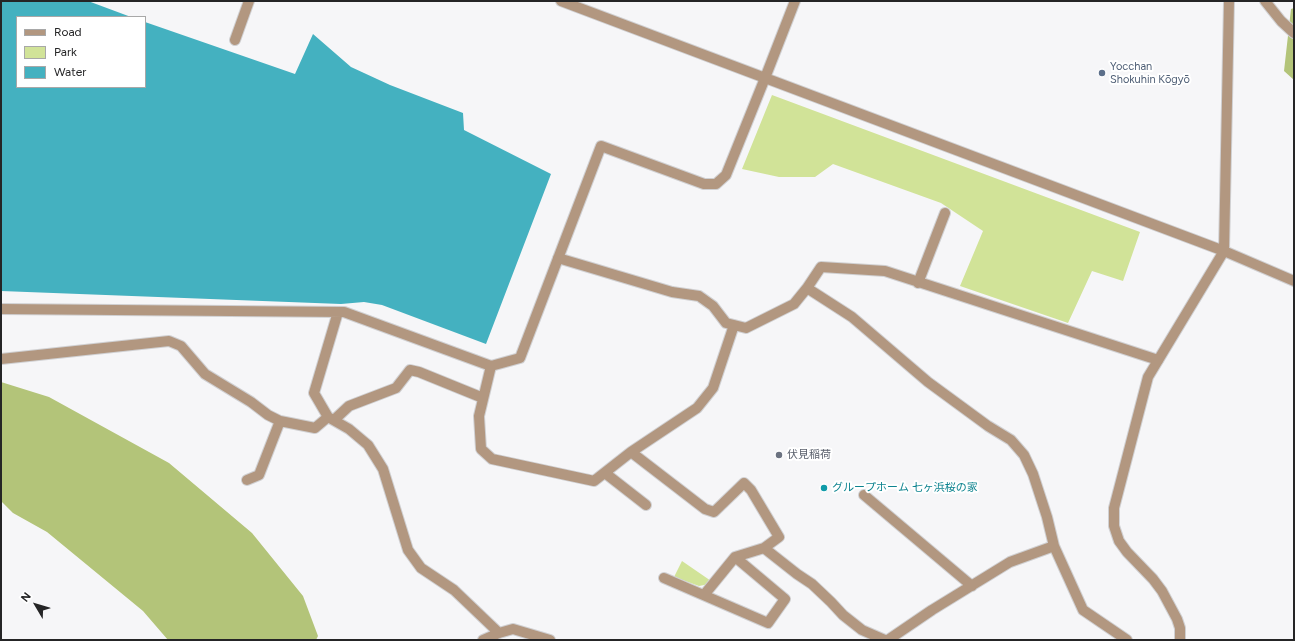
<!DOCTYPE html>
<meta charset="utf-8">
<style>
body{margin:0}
#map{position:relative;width:1295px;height:641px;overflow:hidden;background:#f6f6f8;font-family:Figtree,sans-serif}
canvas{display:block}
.frame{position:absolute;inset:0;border:2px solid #252526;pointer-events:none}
.legend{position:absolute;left:16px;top:16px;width:130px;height:72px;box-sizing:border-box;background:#fff;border:1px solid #a8a8a8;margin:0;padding:5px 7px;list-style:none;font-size:12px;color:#252526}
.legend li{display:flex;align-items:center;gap:8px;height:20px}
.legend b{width:20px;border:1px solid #a8a8a8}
.north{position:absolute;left:16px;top:585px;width:40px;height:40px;-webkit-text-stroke:3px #fff;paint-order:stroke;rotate:308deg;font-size:11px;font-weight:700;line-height:16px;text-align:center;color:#252526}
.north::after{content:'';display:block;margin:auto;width:14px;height:18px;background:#252526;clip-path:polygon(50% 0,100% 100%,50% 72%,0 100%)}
</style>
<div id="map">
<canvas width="1295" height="641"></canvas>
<div class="frame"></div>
<ul class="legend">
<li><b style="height:5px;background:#b29780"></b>Road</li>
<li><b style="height:11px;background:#d1e398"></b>Park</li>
<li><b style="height:11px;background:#44b1c0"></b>Water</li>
</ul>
<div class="north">N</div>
</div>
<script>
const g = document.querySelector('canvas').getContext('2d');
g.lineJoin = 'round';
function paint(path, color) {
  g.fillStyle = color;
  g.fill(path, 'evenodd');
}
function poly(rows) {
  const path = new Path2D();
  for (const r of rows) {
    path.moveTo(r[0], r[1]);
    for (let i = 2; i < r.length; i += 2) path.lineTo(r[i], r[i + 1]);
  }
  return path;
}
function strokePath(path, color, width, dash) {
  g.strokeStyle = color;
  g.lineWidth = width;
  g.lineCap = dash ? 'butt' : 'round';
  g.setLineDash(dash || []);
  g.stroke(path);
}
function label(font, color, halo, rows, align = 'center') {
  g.font = font + ' Figtree,"Noto Sans JP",sans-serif';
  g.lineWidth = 4;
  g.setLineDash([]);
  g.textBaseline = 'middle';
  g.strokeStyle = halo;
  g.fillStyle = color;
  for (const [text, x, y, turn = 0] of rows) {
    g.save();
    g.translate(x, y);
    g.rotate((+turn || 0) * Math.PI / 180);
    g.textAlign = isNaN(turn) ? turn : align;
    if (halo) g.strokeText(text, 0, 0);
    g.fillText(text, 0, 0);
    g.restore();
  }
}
paint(poly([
 [772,95,1140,232,1123,281,1092,271,1068,323,960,286,983,231,941,203,833,164,815,177,779,177,742,169],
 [682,561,714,583,699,586,674,577]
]), '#d1e398');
paint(poly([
 [1294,8,1294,80,1284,71,1291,9],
 [1,382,49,397,169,463,252,533,303,596,318,636,316,640,168,640,143,611,47,532,13,513,1,501]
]), '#b3c479');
paint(poly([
 [1,1,88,1,131,17,17,17,17,87,145,87,145,22,295,74,313,34,351,67,390,85,463,113,464,130,551,174,486,344,382,305,364,302,341,304,1,291]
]), '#44b1c0');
const minor = poly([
 [235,40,249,1],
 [558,258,672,292,699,296,713,306,726,323,746,328,794,304,807,288],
 [918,283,945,213],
 [1,309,344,312,491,366,520,358,601,146,704,184,716,184,726,175,765,78],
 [338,312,314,393,328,417,349,429,368,445,383,469,408,550,421,568,454,590,499,633],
 [1,359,169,341,181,346,205,374,251,402,268,415,280,421,315,428,328,417],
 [491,366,479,416,481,449,492,459,594,481,631,452,697,408,713,388,734,325],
 [334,420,349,406,396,388,410,370,419,372,483,398],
 [631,452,705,509,714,512,744,483,751,490,779,537,764,548],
 [605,473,646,505],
 [247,480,259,475,280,421],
 [864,495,972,586],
 [1054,546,1047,517,1033,474,1024,455,1011,440,988,426,928,382,852,317,807,288,821,267,885,271,1158,360],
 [664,578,768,623,785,599,735,557,764,548,797,574,812,584,831,602,843,615,862,630,885,640],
 [704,595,735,557],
 [483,640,499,633,513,629,550,640],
 [888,640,932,610,1010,562,1054,546,1083,610,1127,640]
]);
const tertiary = poly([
 [561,1,1224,251,1294,281],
 [1265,1,1281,21,1294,33],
 [765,78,795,1],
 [1180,640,1180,628,1177,619,1162,591,1153,579,1127,552,1119,541,1114,526,1114,508,1148,377,1224,251,1229,1]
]);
strokePath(minor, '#d0d0d2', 12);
strokePath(tertiary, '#d0d0d2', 12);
strokePath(minor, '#b29780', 10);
strokePath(tertiary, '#b29780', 10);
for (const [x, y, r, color] of [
 [1102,73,4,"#5c6f8a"],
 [779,455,4,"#6b7280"],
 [824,488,4,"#0f9aa8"]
]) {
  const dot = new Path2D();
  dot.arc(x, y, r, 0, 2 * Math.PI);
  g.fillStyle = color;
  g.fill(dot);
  strokePath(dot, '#fff', 1.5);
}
label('11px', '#4e5e75', '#fff', [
 ["Yocchan",1110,67],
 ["Shokuhin Kōgyō",1110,80]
], 'left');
label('11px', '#5b616d', '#fff', [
 ["伏見稲荷",787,455]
], 'left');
label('11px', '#0d838f', '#fff', [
 ["グループホーム 七ヶ浜桜の家",832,488]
], 'left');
</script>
